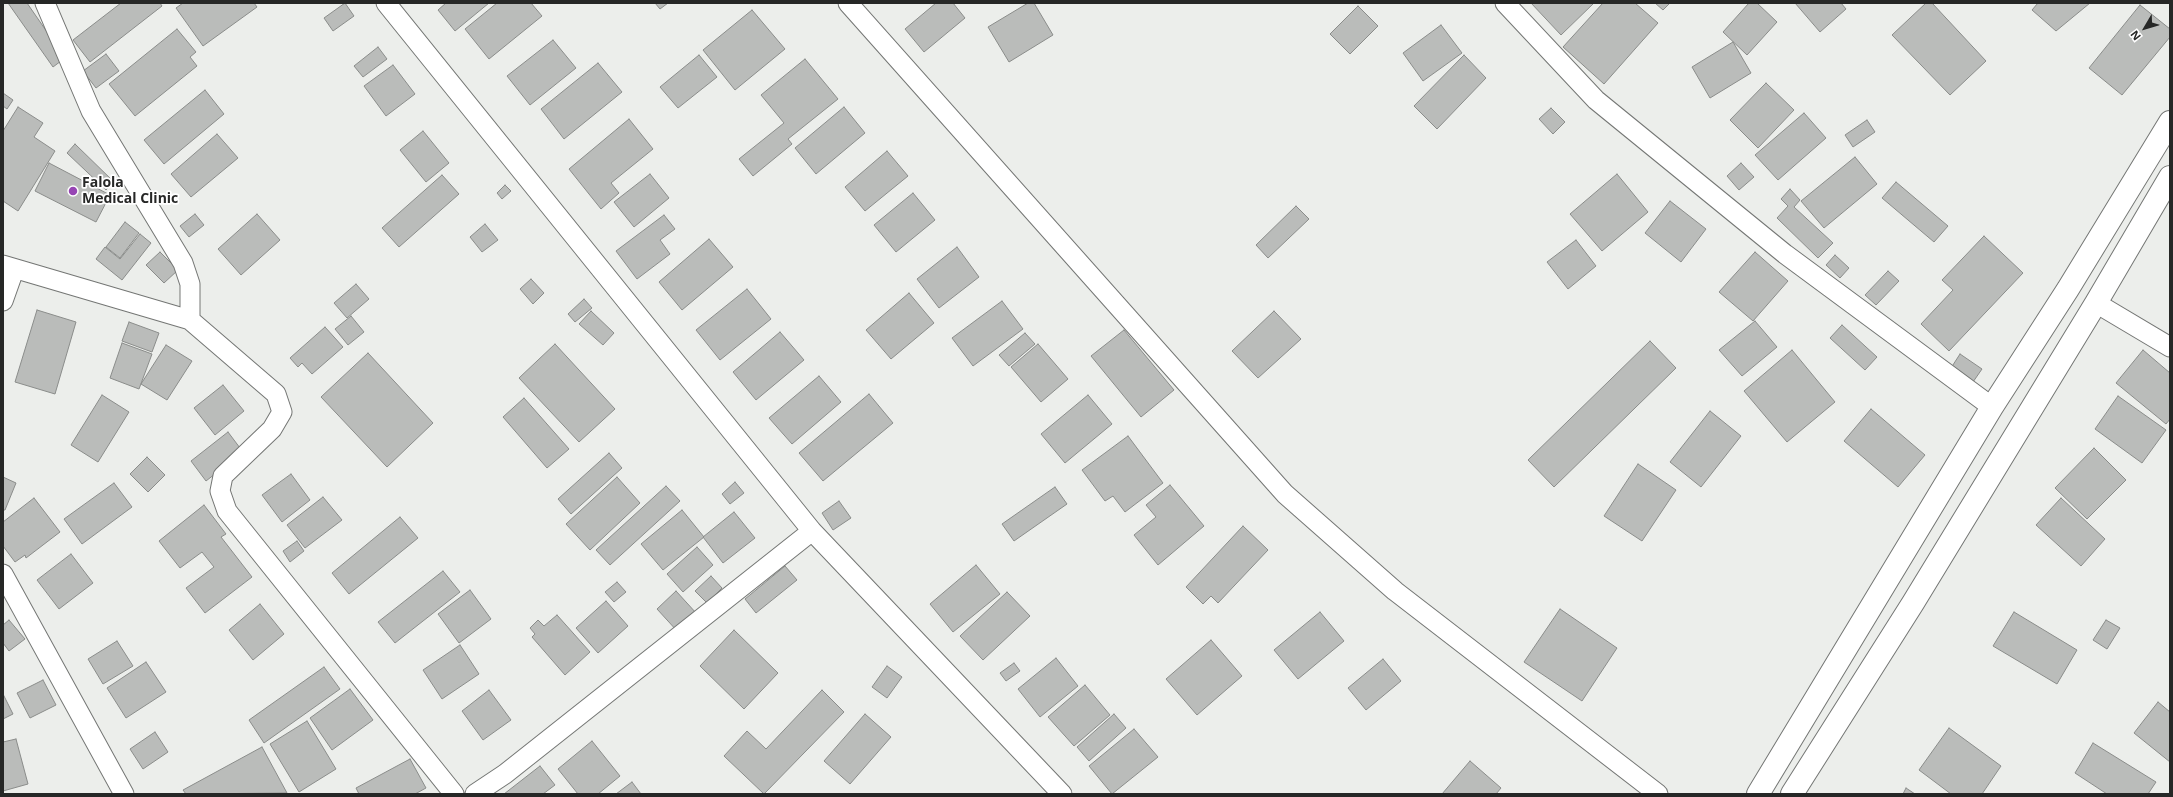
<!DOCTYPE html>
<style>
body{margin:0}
#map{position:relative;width:2173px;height:797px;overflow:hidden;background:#eceeeb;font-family:"Open Sans",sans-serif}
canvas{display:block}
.frame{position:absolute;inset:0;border:4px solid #262726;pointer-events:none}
.north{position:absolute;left:2125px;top:8px;width:40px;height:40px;-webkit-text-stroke:3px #fff;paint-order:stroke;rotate:232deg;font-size:11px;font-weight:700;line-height:16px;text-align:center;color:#262726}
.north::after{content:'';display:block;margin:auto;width:14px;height:18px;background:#262726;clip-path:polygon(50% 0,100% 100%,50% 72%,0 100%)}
</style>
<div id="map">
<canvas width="2173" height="797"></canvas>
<div class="frame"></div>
<div class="north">N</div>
</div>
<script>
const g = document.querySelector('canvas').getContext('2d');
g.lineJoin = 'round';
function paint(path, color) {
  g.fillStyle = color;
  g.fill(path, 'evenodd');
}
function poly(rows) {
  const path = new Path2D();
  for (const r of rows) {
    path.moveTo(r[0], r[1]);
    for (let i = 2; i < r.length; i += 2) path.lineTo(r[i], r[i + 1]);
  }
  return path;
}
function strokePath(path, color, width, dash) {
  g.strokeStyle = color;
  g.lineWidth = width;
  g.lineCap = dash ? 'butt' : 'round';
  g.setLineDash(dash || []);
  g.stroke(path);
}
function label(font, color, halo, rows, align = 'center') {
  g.font = font + ' "Open Sans",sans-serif';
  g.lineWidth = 3.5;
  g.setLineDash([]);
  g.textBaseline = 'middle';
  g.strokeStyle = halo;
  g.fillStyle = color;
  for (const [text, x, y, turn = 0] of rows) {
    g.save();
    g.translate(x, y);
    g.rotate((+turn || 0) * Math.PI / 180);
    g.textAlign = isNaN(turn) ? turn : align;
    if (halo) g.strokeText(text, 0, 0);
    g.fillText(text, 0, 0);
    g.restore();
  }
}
const building = poly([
 [8,3,27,3,65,58,53,67,8,3],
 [121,3,160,3,162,6,90,62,73,40,121,3],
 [183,3,254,3,257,7,203,46,176,8,183,3],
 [345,3,354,16,333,31,324,18,345,3],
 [446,3,489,3,455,31,438,10,446,3],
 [497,3,531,3,542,16,489,59,465,29,497,3],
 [655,3,668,3,660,9,655,3],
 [936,3,953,3,965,18,924,52,905,29,936,3],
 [1028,3,1034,3,1053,35,1009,62,988,27,1028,3],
 [1531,3,1594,3,1561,35,1531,3],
 [1603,3,1635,3,1658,23,1604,84,1563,47,1603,3],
 [1655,3,1670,3,1663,10,1655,3],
 [1749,3,1757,3,1777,22,1747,55,1723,32,1749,3],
 [1795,3,1841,3,1846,9,1820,32,1795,3],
 [1926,3,1932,3,1986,61,1950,95,1892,35,1926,3],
 [2038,3,2090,3,2056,31,2032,10,2038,3],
 [2140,5,2170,29,2170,37,2122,95,2089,68,2140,5],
 [1358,6,1378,26,1350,54,1330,34,1358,6],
 [752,10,785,49,735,90,703,50,752,10],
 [1441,25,1462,53,1423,81,1403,53,1441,25],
 [177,29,196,52,190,57,197,66,135,116,109,84,177,29],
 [553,40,576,68,530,105,507,76,553,40],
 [1733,42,1751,73,1710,98,1692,67,1733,42],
 [378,47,387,59,363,77,354,66,378,47],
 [106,54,119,71,96,88,83,71,106,54],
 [699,55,717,77,678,108,660,87,699,55],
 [1464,55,1486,78,1437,129,1414,106,1464,55],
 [805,59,838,99,788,139,792,144,753,176,739,159,784,123,761,95,805,59],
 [598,63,622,92,564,139,541,109,598,63],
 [393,65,415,94,386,116,364,86,393,65],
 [1766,83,1794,110,1758,148,1730,120,1766,83],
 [205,90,224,114,164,164,144,140,205,90],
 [3,93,13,100,7,109,3,106,3,93],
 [18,107,43,123,34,137,55,151,18,211,3,201,3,131,18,107],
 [844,107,865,133,816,174,795,148,844,107],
 [1551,108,1565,122,1553,134,1539,119,1551,108],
 [1804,113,1826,138,1778,180,1755,155,1804,113],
 [629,119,653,149,611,183,619,193,601,209,569,169,629,119],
 [1867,120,1875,132,1853,147,1845,135,1867,120],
 [423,131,449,163,426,182,400,150,423,131],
 [217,134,238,158,191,197,171,174,217,134],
 [75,144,114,182,106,190,67,153,75,144],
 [887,151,908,176,865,211,845,187,887,151],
 [1855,157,1877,184,1824,228,1801,201,1855,157],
 [49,163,110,195,96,222,35,191,49,163],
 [1741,163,1754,177,1739,190,1727,176,1741,163],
 [650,174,669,198,634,227,614,202,650,174],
 [1617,174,1648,212,1602,251,1570,214,1617,174],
 [442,175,459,194,399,247,382,228,442,175],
 [1896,182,1948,226,1934,242,1882,198,1896,182],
 [505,185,511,191,502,199,497,193,505,185],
 [1790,189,1800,200,1794,207,1833,243,1818,258,1777,218,1788,206,1781,199,1790,189],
 [913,193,935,220,896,252,874,225,913,193],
 [1670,201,1706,229,1681,262,1645,233,1670,201],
 [1296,206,1309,219,1268,258,1256,245,1296,206],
 [195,214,204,225,189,237,180,226,195,214],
 [257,214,280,240,241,275,218,249,257,214],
 [664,215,675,229,660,240,670,254,637,279,616,251,664,215],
 [125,222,139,233,120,258,106,247,125,222],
 [485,224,498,240,482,252,470,237,485,224],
 [140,234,151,243,122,280,96,259,105,247,120,259,140,234],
 [1984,236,2023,273,1949,351,1921,324,1953,290,1942,280,1984,236],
 [709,239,733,267,682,310,659,282,709,239],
 [1576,240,1596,266,1568,289,1547,262,1576,240],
 [957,247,979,277,939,308,917,279,957,247],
 [160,252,178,270,164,283,146,265,160,252],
 [1755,252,1788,281,1753,321,1719,292,1755,252],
 [1835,255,1849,268,1840,278,1826,265,1835,255],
 [1888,271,1899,281,1876,305,1865,295,1888,271],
 [531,279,544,293,533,304,520,289,531,279],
 [356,284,369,299,347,318,334,303,356,284],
 [747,289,771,319,720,360,696,330,747,289],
 [909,293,934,323,891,359,866,330,909,293],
 [584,299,592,308,575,322,568,314,584,299],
 [1002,301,1023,329,973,366,952,338,1002,301],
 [37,310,76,322,55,394,15,382,37,310],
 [591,311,614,333,603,345,579,324,591,311],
 [1274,311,1301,339,1258,378,1232,351,1274,311],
 [351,316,364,332,348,345,335,329,351,316],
 [1755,321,1777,347,1742,376,1719,350,1755,321],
 [129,322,159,333,152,352,122,341,129,322],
 [1842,325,1877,357,1865,370,1830,338,1842,325],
 [325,327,343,347,312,374,302,363,298,367,290,358,325,327],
 [1124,330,1174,390,1141,417,1091,356,1124,330],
 [780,332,804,360,756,400,733,372,780,332],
 [1025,333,1035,344,1009,366,999,355,1025,333],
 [1650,341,1676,368,1554,487,1528,460,1650,341],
 [122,343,152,354,139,389,110,378,122,343],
 [555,344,615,409,579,442,519,378,555,344],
 [1038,344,1068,379,1041,402,1011,367,1038,344],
 [166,345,192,361,167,400,141,384,166,345],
 [1792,350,1835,402,1787,442,1744,391,1792,350],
 [2143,350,2170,373,2170,419,2166,424,2116,383,2143,350],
 [368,353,433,423,387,467,321,397,368,353],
 [1960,354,1982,369,1973,382,1951,368,1960,354],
 [819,376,841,402,792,444,769,418,819,376],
 [223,385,244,411,215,435,194,408,223,385],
 [869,394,893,423,823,481,799,453,869,394],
 [102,395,129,412,98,462,71,445,102,395],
 [1088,395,1112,424,1065,463,1041,434,1088,395],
 [2118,396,2166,430,2142,463,2095,429,2118,396],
 [524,398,569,449,547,468,503,417,524,398],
 [1871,409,1925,455,1898,487,1844,441,1871,409],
 [1710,411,1741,436,1701,487,1670,462,1710,411],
 [228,432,243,452,206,481,191,461,228,432],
 [1128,436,1163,483,1125,512,1113,496,1105,501,1082,470,1128,436],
 [2094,448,2126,480,2087,519,2055,488,2094,448],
 [609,453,622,468,571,514,558,499,609,453],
 [147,457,165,475,148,492,130,474,147,457],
 [1638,464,1676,490,1642,541,1604,516,1638,464],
 [291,474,310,500,282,522,262,495,291,474],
 [3,477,16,483,5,510,3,510,3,477],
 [617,477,640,503,590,550,566,524,617,477],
 [735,482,744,493,730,504,722,494,735,482],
 [114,483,132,507,82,544,64,519,114,483],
 [1170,485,1204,526,1158,565,1134,535,1156,517,1146,505,1170,485],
 [666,486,680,501,610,565,596,550,666,486],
 [1055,487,1067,504,1014,541,1002,524,1055,487],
 [323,497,342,520,305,548,287,525,323,497],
 [34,498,60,532,26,558,25,555,15,562,3,546,3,522,34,498],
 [2061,498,2105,539,2081,566,2036,525,2061,498],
 [839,501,851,518,833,530,822,513,839,501],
 [204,505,226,534,221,537,252,577,205,613,186,588,214,567,202,552,180,568,159,541,204,505],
 [682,510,704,537,663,570,641,544,682,510],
 [734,512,755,538,723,563,703,537,734,512],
 [400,517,418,538,349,594,332,573,400,517],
 [1243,526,1268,550,1218,603,1211,596,1203,604,1186,587,1243,526],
 [297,541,304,551,290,562,283,551,297,541],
 [697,547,713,565,683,592,667,574,697,547],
 [71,554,93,583,59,609,37,580,71,554],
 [976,565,1000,594,953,632,930,604,976,565],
 [785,566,797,580,756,613,745,599,785,566],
 [443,571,460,592,395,643,378,622,443,571],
 [711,576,722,588,707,603,695,591,711,576],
 [617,582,626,592,614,602,605,592,617,582],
 [470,590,491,619,459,643,438,614,470,590],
 [676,591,697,614,678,632,657,609,676,591],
 [1007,592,1030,616,983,660,960,636,1007,592],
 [606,601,628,626,598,653,576,628,606,601],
 [260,604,284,634,253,660,229,630,260,604],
 [1560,609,1617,648,1582,701,1524,662,1560,609],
 [1320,612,1344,641,1298,679,1274,650,1320,612],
 [2014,612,2077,650,2057,684,1993,646,2014,612],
 [557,615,590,652,565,675,532,637,535,634,530,628,538,620,544,626,557,615],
 [9,620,25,639,9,651,3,643,3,625,9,620],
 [2106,620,2120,628,2107,649,2093,640,2106,620],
 [734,630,778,673,744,709,700,666,734,630],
 [1211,640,1242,676,1197,715,1166,679,1211,640],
 [117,641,133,666,103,684,88,659,117,641],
 [460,645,479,674,442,699,423,670,460,645],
 [1056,658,1078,686,1040,717,1018,689,1056,658],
 [1383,659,1401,681,1366,710,1348,688,1383,659],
 [146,662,166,692,126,718,107,688,146,662],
 [1014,663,1020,671,1006,681,1000,673,1014,663],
 [887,666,902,677,887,698,872,687,887,666],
 [324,667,340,689,264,743,249,720,324,667],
 [43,680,56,705,30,718,17,693,43,680],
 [1085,685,1110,715,1074,746,1048,717,1085,685],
 [350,689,373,720,332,750,310,718,350,689],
 [489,690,511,720,483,740,462,711,489,690],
 [822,690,844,712,764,794,724,756,747,731,766,749,822,690],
 [3,694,13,714,3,719,3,694],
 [2158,702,2170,712,2170,762,2134,733,2158,702],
 [865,714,891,737,850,784,824,761,865,714],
 [1114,714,1126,728,1089,761,1077,747,1114,714],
 [307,721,336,769,299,792,270,744,307,721],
 [1949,728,2001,766,1982,794,1951,794,1919,770,1949,728],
 [1134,729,1158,757,1112,794,1089,766,1134,729],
 [155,732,168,752,143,769,130,749,155,732],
 [16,739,28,784,3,791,3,742,16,739],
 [592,741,620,776,598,794,578,794,558,769,592,741],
 [2093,743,2156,782,2148,794,2107,794,2075,773,2093,743],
 [262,747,287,793,186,794,183,790,262,747],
 [410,759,426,788,415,794,359,794,356,788,410,759],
 [1470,761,1501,788,1496,794,1442,794,1470,761],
 [540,766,555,785,543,794,504,794,540,766],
 [632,782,641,794,616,794,632,782],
 [1906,788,1915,794,1903,794,1906,788]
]);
paint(building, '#babcba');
strokePath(building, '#8a8c8a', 1);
const minor = poly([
 [45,3,91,111,183,263,190,284,190,320],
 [386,3,812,531,1062,794],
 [848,3,1285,494,1395,591,1658,794],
 [1505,3,1596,100,1785,254,1992,407],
 [3,265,190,320,276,394,282,412,272,429,223,476,220,491,227,511,454,794],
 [3,301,14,270],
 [2096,303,2170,347],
 [3,574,124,794],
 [475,794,505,774,812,531]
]);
const tertiary = poly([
 [1758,794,1992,407,2068,289,2170,122],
 [1792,794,1913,603,2096,303,2170,177]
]);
strokePath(minor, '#747674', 21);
strokePath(tertiary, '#747674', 24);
strokePath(minor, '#fff', 19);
strokePath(tertiary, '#fff', 22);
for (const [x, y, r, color] of [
 [73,191,5,"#9745b4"]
]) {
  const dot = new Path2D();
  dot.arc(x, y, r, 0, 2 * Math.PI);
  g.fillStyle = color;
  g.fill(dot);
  strokePath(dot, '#fff', 1.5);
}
label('bold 14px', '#262726', '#fff', [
 ["Falola",82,183],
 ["Medical Clinic",82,199]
], 'left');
</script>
